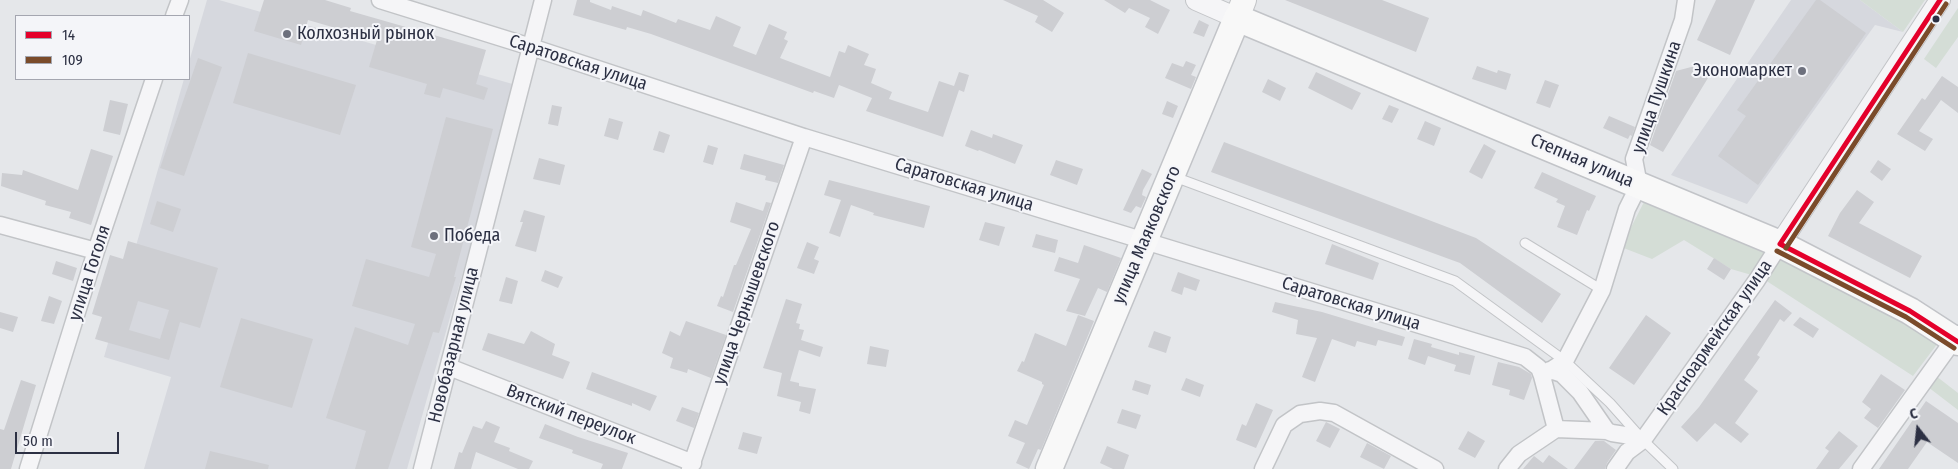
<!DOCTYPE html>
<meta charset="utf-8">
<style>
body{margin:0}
#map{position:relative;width:1958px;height:469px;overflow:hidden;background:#e5e7ea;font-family:"Fira Sans Condensed",sans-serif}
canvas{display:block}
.legend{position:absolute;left:15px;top:15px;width:175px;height:65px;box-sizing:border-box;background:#f4f5f9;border:1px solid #a4a6b0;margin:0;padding:6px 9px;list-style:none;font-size:15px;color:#2c3043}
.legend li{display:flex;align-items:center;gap:10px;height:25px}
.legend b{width:25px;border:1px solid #a4a6b0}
.north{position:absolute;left:1893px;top:404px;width:50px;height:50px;-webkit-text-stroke:4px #f4f5f9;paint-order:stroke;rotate:344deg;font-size:14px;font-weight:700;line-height:20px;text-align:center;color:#2c3043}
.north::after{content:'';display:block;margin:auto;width:18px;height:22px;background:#2c3043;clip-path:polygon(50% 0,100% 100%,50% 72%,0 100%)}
.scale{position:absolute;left:15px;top:432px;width:104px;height:22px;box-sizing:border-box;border:2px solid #2c3043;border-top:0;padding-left:6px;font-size:15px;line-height:18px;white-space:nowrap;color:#2c3043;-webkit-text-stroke:4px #f4f5f9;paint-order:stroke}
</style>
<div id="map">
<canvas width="1958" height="469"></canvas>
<ul class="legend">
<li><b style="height:6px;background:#e4002b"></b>14</li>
<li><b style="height:6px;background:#7a4b2a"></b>109</li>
</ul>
<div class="north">С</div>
<div class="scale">50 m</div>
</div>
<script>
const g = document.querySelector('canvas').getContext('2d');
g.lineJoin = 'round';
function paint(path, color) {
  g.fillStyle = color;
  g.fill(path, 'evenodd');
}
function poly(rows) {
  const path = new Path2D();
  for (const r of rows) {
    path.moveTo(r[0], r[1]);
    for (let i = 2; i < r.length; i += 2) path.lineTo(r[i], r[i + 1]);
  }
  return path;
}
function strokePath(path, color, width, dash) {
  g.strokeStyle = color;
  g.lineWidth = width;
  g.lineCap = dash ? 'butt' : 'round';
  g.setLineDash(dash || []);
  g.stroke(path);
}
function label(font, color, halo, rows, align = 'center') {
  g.font = font + ' "Fira Sans Condensed",sans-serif';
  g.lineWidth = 4;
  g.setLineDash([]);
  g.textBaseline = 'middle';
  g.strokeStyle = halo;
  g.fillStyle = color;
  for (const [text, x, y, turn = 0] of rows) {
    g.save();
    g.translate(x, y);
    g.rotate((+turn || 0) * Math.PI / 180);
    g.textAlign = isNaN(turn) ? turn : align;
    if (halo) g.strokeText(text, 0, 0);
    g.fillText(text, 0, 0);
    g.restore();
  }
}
paint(poly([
 [207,0,219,0,516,85,407,469,144,469,171,377,104,357,184,79,189,79,189,62],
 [1791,0,1860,0,1903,32,1875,25,1747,204,1671,175]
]), '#d6d8de');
paint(poly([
 [1860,0,1925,0,1903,32],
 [1958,8,1958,37,1936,68,1924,59],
 [1644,202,1767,254,1869,302,1938,343,1913,376,1762,278,1731,269,1684,240,1652,259,1621,247],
 [1936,376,1958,393,1958,410,1928,387]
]), '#d4ddd6');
paint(poly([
 [264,0,325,0,351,8,350,11,486,50,476,84,488,88,484,100,443,88,440,98,424,94,427,84,369,67,377,40,308,20,301,45,254,31],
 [577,0,590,0,590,2,611,10,612,6,641,16,643,10,676,23,678,19,710,30,716,16,741,27,733,46,756,55,769,24,787,32,784,39,788,41,780,58,830,77,839,51,845,53,848,45,869,54,864,65,876,69,871,83,892,92,889,99,928,112,939,81,954,86,959,72,969,75,964,92,959,90,943,137,866,111,872,98,839,85,834,98,814,91,813,93,651,34,627,27,626,30,573,15],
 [1003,0,1043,0,1064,13,1052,32,1035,22,1038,16],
 [1104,0,1150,0,1170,10,1158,34,1145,27,1150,18,1129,8,1125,13],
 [1285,0,1382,0,1429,18,1416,52],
 [1716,0,1755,0,1730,55,1697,40],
 [1816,0,1820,0,1866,33,1758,185,1718,156,1746,116,1737,110],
 [1199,20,1209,25,1204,37,1193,33],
 [248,53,356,85,340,135,233,103],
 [198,58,222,67,184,176,160,168],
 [1186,61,1196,65,1191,75,1196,77,1191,89,1165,78,1172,63,1183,67],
 [1477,66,1497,73,1498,70,1511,74,1506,90,1472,79],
 [1695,66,1711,73,1663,152,1650,145,1676,71],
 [1316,72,1361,93,1352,110,1308,88],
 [1942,76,1958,87,1958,113,1941,100,1919,131,1933,139,1925,151,1897,134,1922,98,1925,100],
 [1268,79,1286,88,1280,101,1262,92],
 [1545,80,1559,85,1550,108,1536,103],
 [110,100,128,104,120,135,103,131],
 [1167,101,1178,106,1173,118,1162,114],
 [552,105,562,107,558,126,548,124],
 [1389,105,1399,109,1392,123,1382,119],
 [1609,116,1635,127,1632,136,1630,135,1628,139,1603,128],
 [446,117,493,129,454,277,456,277,439,333,433,332,388,469,355,469,366,431,326,418,355,327,408,345,415,324,352,306,366,259,429,277,436,254,411,247],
 [609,118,623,122,618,140,604,136],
 [1425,121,1441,128,1434,146,1417,139],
 [971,130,992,138,993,134,1023,145,1015,164,979,150,978,151,965,146],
 [659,131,670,135,664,153,653,150],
 [1224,142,1476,238,1561,294,1542,323,1460,263,1211,172],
 [1484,144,1496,151,1482,179,1469,172],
 [708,145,718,148,713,165,703,162],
 [91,149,113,156,91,225,69,218,71,212,45,205,46,201,1,186,2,173,22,175,23,170,78,190],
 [744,154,784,165,778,183,765,180,766,176,740,169],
 [539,158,565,165,560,185,533,179],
 [1056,160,1083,169,1077,185,1050,175],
 [1878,160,1891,169,1882,181,1870,172],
 [1142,169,1152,174,1143,190,1142,195,1146,197,1141,208,1136,206,1131,213,1123,210],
 [1542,172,1596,196,1589,211,1587,210,1577,235,1557,227,1565,206,1556,202,1558,199,1534,188],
 [829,180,930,206,924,228,873,215,874,213,851,205,840,237,829,233,841,200,824,195],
 [1857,190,1874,202,1859,223,1922,256,1910,278,1828,236,1840,213],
 [157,201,181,209,173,232,150,224],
 [736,202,763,211,766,202,771,203,733,312,717,306,721,296,723,297,734,265,736,265,751,229,730,222],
 [524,210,545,216,536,252,515,246,523,222,520,222],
 [985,222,1005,227,999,246,979,240],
 [1036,234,1058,240,1055,253,1032,247],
 [128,241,218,268,200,328,180,322,169,360,95,339,102,317,92,314,110,255,123,259],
 [138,301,169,310,160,339,129,330],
 [807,242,819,247,814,259,819,261,814,274,797,268],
 [1332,244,1379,263,1373,280,1325,264],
 [1084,245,1121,258,1107,292,1098,288,1085,316,1066,311,1080,279,1054,271,1059,257,1078,263],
 [1714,258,1731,269,1724,280,1707,269],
 [56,261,77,268,73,281,52,274],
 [545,270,563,277,558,288,541,281],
 [1178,272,1200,280,1196,291,1184,287,1182,295,1171,291],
 [506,277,518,281,512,304,499,301],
 [49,296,62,301,54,324,41,321],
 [786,299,802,304,796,323,800,324,799,329,804,330,801,340,823,347,820,357,799,350,790,381,799,383,799,386,816,389,810,414,799,411,801,402,777,396,782,373,763,368],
 [1775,300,1792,313,1784,322,1780,319,1757,355,1760,357,1744,380,1758,391,1735,423,1749,434,1741,443,1715,423,1697,442,1681,427,1699,407],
 [1275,302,1322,312,1405,337,1402,346,1378,340,1376,346,1357,341,1355,347,1332,339,1315,382,1302,377,1317,338,1296,334,1298,320,1272,312],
 [0,312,18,317,13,332,0,328],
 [1078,315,1094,321,1041,450,1038,449,1029,469,1016,463,1025,443,1008,436,1015,420,1027,425,1044,385,1042,384,1042,382,1017,371,1022,361,1024,362,1035,333,1066,346],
 [1646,315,1671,333,1634,385,1609,368],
 [1800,317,1819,329,1813,338,1793,325],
 [241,318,313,339,292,408,220,387],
 [686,321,726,335,711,378,688,369,687,373,670,368,673,358,662,353,670,331,680,336],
 [531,331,555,344,552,355,570,362,563,379,482,350,488,333,524,344],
 [1154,331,1171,337,1166,353,1148,347],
 [1414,339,1432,344,1431,347,1459,355,1459,352,1475,356,1470,375,1454,371,1456,365,1428,356,1425,365,1408,359],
 [870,346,889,350,886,367,867,364],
 [1498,362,1519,367,1531,374,1532,378,1524,400,1509,395,1510,390,1492,385],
 [592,372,657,396,650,411,632,403,632,406,586,389],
 [1881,374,1905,390,1878,428,1864,418,1871,409,1862,402],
 [1186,378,1204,385,1200,397,1181,390],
 [21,380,36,385,11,469,0,469,0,429,4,430],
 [1135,380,1151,385,1148,395,1132,390],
 [1926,401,1958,423,1958,463,1927,442,1908,469,1879,469],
 [1256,403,1273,410,1256,448,1236,440,1242,424,1246,426],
 [682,407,699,413,694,428,676,421],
 [1122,409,1141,415,1136,429,1117,423],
 [486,421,500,427,494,442,510,448,509,451,533,461,529,469,518,469,476,452,471,469,454,469,459,452,462,453,473,426,482,429],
 [1326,422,1340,429,1330,448,1316,441],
 [545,424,578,437,628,453,622,469,601,469,603,464,572,453,573,450,539,438],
 [1468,431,1485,441,1475,458,1458,449],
 [1839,431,1858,446,1839,469,1816,469,1829,451,1825,448],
 [743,432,762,437,757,454,738,449],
 [1595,441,1604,441,1616,450,1607,463,1605,469,1574,469],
 [1367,443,1391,456,1384,469,1360,457],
 [1107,446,1129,455,1124,469,1113,469,1100,463],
 [210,451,269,465,268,469,205,469],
 [1549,455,1568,469,1523,469,1534,456,1543,463]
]), '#cdced2');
const service = poly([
 [1172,176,1455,281,1565,361,1610,403,1643,440,1673,469],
 [1525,243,1602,290]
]);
const minor = poly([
 [380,0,531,47,804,137,1525,357,1539,368,1542,376],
 [174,16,180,0],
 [0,225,96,251],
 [449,367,693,463],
 [1550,370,1562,374,1580,392,1607,431,1612,433,1631,436,1639,443],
 [1556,429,1607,431],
 [28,469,96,251,154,79],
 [422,469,543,0],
 [690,469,804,137],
 [1263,469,1284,425,1300,414,1320,411,1334,413,1435,469],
 [1507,469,1519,454,1556,429,1542,376,1565,361,1602,290,1627,209,1639,185,1634,159,1683,20,1686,0],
 [1615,469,1627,452,1643,440,1757,280,1780,244],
 [1861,469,1958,334]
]);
const tertiary = poly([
 [1196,0,1237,18],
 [1780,244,1940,0]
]);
const secondary = poly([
 [1237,18,1244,0]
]);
const primary = poly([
 [1049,469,1237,18,1780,244,1910,311,1958,342]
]);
strokePath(service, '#c2c4c7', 11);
strokePath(minor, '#c2c4c7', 19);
strokePath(tertiary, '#c2c4c7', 22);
strokePath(secondary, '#c2c4c7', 26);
strokePath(primary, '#c2c4c8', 29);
strokePath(service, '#f5f5f7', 9);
strokePath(minor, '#f5f5f7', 16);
strokePath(tertiary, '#f5f5f7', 20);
strokePath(secondary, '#f8f8f8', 24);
strokePath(primary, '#f8f8f8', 26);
strokePath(poly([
 [1780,244,1940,0],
 [1780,244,1910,311,1958,342]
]), '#e4002b', 5);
strokePath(poly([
 [1786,248,1946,4],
 [1777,251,1906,317,1954,348]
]), '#7a4b2a', 5);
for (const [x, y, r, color] of [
 [1936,19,4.5,"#2c3043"],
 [287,34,5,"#6d707d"],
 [1802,71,5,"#6d707d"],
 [434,236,5,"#6d707d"]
]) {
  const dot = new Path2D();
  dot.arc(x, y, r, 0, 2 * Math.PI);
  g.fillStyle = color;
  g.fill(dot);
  strokePath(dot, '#f4f5f9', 2);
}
label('18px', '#2c3043', '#f4f5f9', [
 ["Колхозный рынок",297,34],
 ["Экономаркет",1792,71,"right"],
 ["Победа",444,236]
], 'left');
label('18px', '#2c3043', '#f4f5f9', [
 ["Саратовская улица",578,63,18],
 ["улица Пушкина",1657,97,-71],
 ["Степная улица",1582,161,23],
 ["Саратовская улица",964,185,17],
 ["улица Маяковского",1147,235,-67],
 ["улица Гоголя",90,273,-72],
 ["улица Чернышевского",747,303,-71],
 ["Саратовская улица",1351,304,17],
 ["Красноармейская улица",1715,338,-55],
 ["Новобазарная улица",454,345,-76],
 ["Вятский переулок",571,415,21]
]);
</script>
